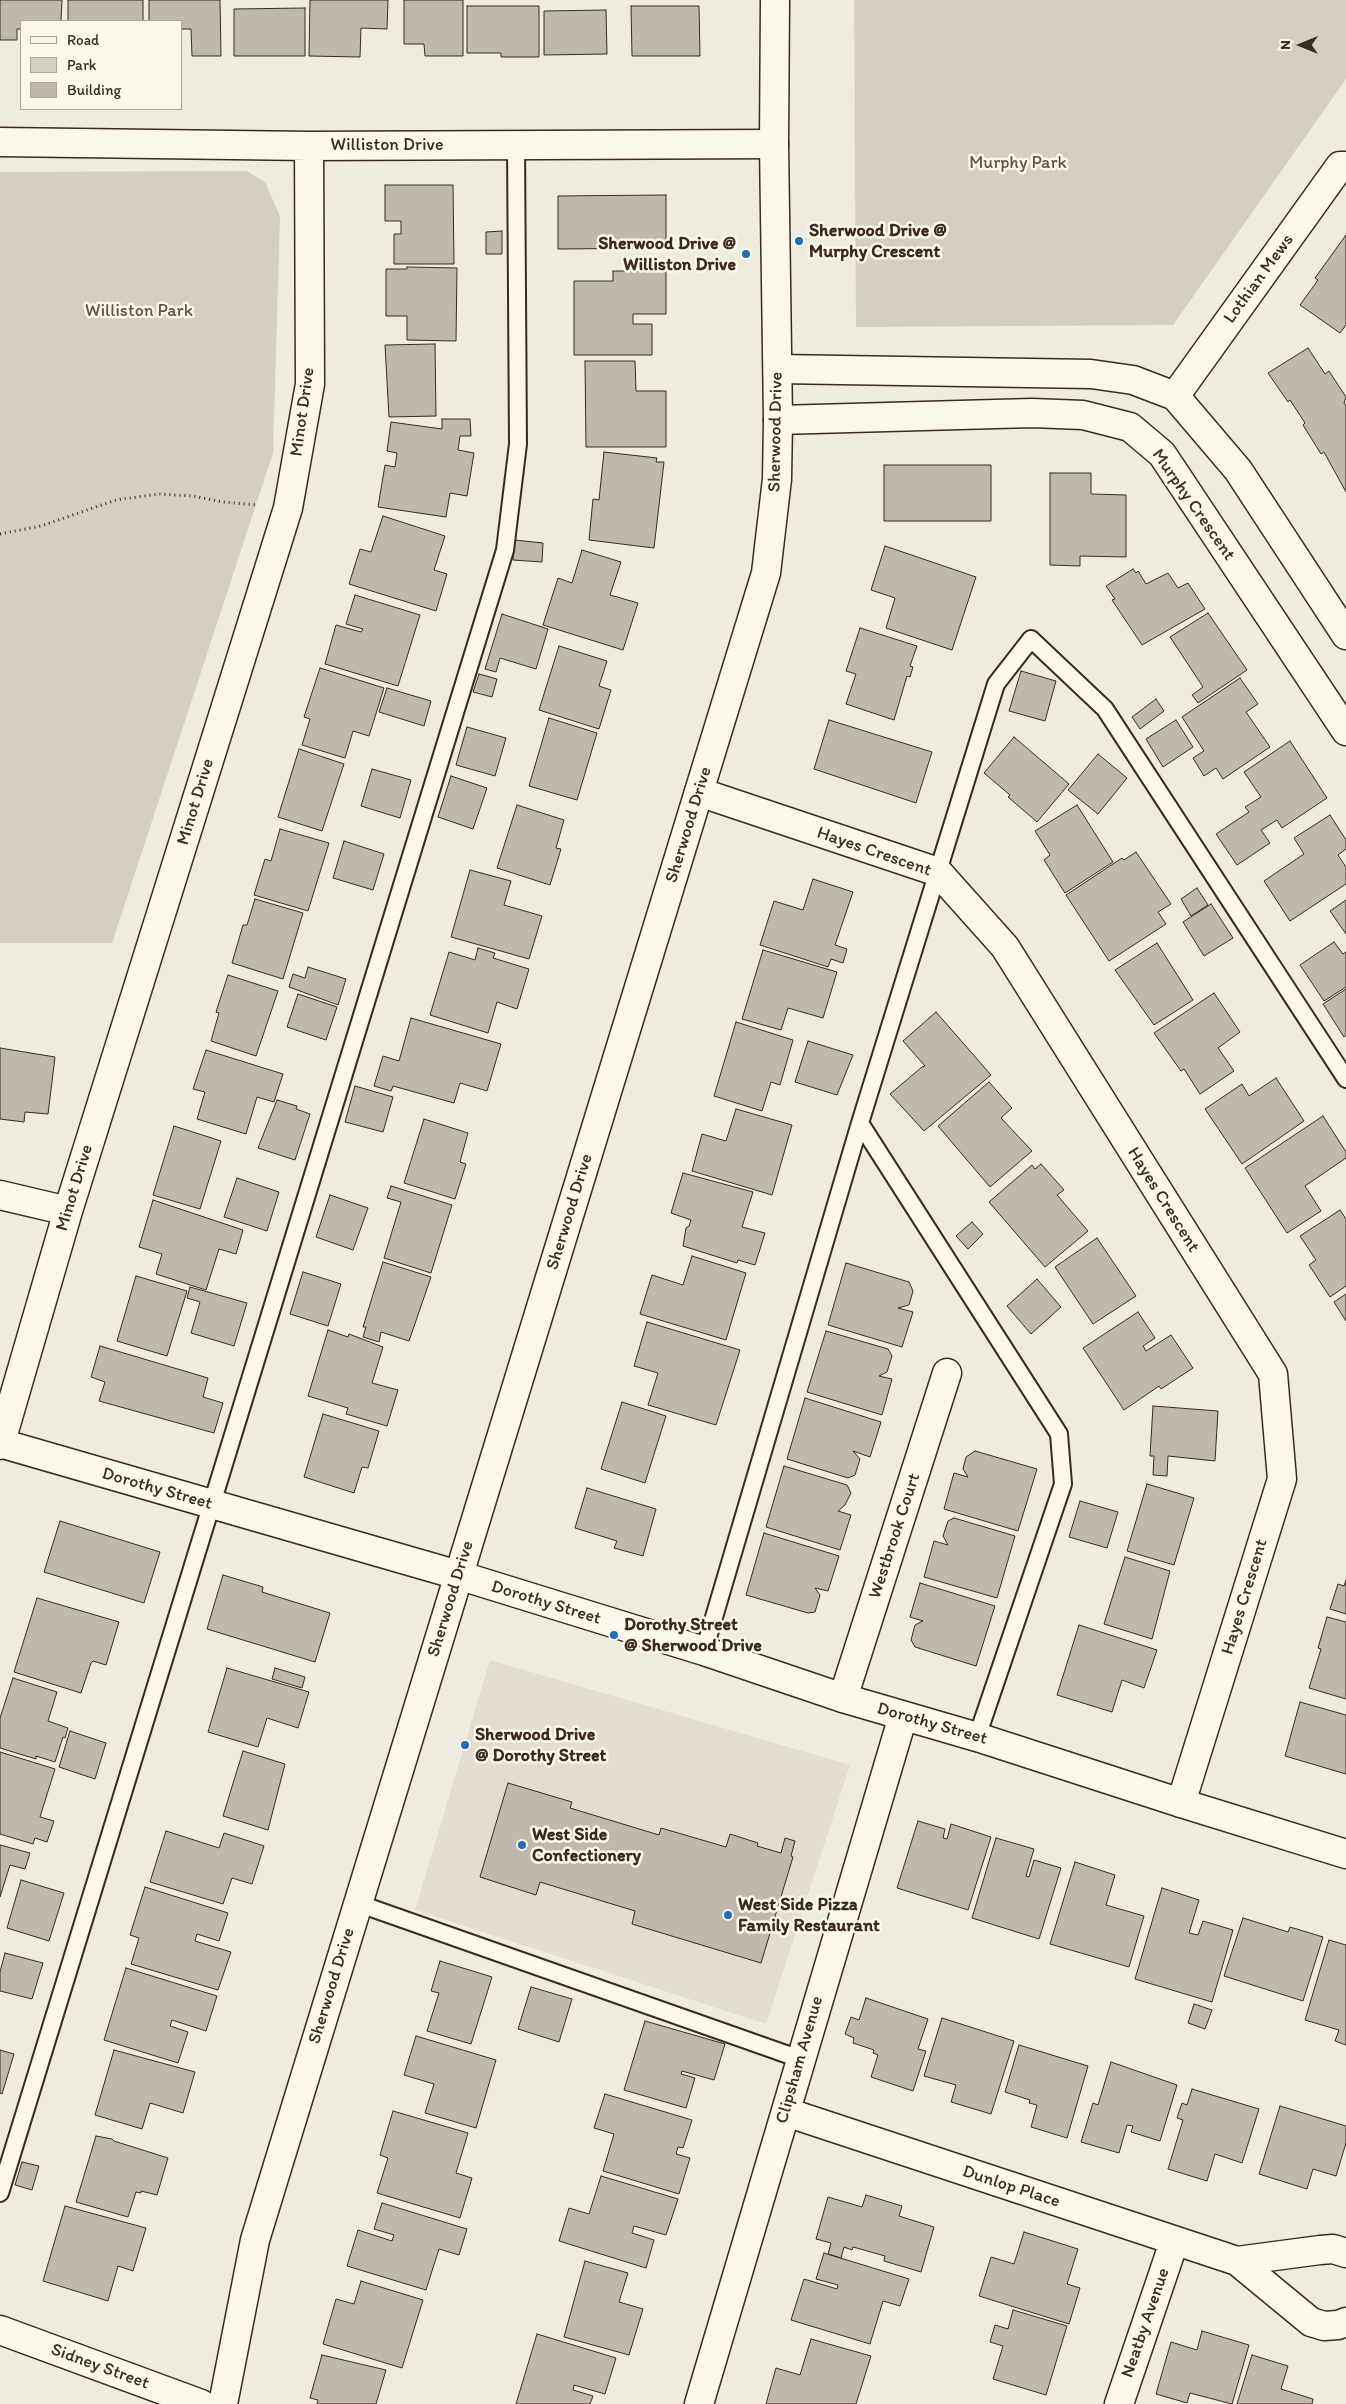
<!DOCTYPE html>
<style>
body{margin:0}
#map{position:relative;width:1346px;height:2404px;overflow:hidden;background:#f0ebe0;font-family:Itim,sans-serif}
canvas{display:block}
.legend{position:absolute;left:20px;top:20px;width:162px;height:90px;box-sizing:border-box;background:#fbf7ec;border:1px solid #aea59a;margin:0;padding:6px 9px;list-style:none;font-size:15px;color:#3b2a1e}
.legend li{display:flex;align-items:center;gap:10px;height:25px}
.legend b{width:25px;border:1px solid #aea59a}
.north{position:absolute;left:1276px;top:20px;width:50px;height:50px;-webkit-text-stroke:4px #fbf7ec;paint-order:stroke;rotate:270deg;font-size:14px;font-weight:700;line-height:20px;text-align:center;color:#3b2a1e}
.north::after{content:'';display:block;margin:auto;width:18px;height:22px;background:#3b2a1e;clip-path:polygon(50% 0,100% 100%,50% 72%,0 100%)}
</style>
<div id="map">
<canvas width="1346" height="2404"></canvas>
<ul class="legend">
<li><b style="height:6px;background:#fbf7ec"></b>Road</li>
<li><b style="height:14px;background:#d5cec3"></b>Park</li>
<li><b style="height:14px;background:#c0b8ad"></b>Building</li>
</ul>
<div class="north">N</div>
</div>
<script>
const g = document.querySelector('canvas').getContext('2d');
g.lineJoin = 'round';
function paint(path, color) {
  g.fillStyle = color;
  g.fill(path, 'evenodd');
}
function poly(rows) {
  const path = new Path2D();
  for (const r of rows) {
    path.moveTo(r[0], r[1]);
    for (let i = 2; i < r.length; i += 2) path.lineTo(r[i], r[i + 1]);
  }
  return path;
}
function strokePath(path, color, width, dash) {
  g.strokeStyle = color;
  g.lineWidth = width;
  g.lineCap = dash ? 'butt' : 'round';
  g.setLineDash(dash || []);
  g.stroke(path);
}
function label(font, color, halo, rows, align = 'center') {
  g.font = font + ' Itim,sans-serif';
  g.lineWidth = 5;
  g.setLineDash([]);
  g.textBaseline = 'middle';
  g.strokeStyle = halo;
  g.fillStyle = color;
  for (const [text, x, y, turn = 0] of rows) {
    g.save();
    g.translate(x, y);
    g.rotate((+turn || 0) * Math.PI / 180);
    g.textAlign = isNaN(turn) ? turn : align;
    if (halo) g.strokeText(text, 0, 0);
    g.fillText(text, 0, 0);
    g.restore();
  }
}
paint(poly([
 [490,1660,850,1765,766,2024,415,1910]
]), '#e2dcd1');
paint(poly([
 [854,0,1346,0,1346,79,1173,325,856,327],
 [247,171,265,182,280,216,273,453,112,943,0,943,0,172]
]), '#d5cec3');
const building = poly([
 [0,0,62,0,61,21,21,21,21,29,17,29,17,40,0,40,0,0],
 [68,0,143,0,143,21,68,21,68,0],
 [149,0,220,0,221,56,192,56,191,29,181,29,181,21,149,21,149,0],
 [310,0,388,0,387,29,361,28,360,57,309,56,310,0],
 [404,0,463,0,463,56,425,56,424,44,404,44,404,0],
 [467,6,539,6,539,57,501,57,501,53,467,53,467,6],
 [631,6,699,6,700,56,632,56,631,6],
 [305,8,305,56,234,56,234,9,305,8],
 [606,10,607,54,544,55,544,11,606,10],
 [385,185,453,185,454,264,394,264,394,234,401,234,401,221,385,221,385,185],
 [666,195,666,248,558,249,558,196,666,195],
 [502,231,502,254,486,254,486,232,502,231],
 [1346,235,1346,325,1340,333,1300,305,1318,280,1315,278,1346,235],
 [407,267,457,268,456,341,407,340,407,316,386,316,386,269,407,269,407,267],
 [613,271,666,271,666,314,633,314,633,324,652,324,652,355,574,355,574,281,613,281,613,271],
 [435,344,436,416,389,417,385,345,435,344],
 [1308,348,1325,374,1329,371,1346,397,1344,403,1346,406,1346,492,1324,452,1321,454,1303,425,1305,423,1290,400,1288,402,1268,373,1308,348],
 [585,361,635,361,636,391,666,391,666,447,586,447,585,361],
 [442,419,470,419,471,436,460,436,458,450,474,453,467,496,450,493,446,517,378,507,385,465,395,467,397,453,387,451,391,422,442,429,442,419],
 [604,452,657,458,656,462,664,462,654,548,589,540,593,499,599,500,604,452],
 [884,465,991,465,991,521,884,521,884,465],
 [1050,473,1091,473,1091,494,1126,495,1126,557,1080,556,1080,566,1050,565,1050,473],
 [383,516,445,536,434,570,447,574,436,611,349,584,360,549,371,552,383,516],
 [515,540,543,543,542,562,513,560,515,540],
 [885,546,976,577,952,650,886,628,895,598,871,590,885,546],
 [582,550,621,562,610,595,638,603,623,650,543,625,558,578,572,583,582,550],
 [1133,569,1136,573,1138,571,1146,584,1168,573,1178,588,1188,583,1205,609,1142,645,1112,600,1115,599,1106,586,1133,569],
 [355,595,420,615,398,686,325,664,336,625,361,632,363,629,346,624,355,595],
 [1208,613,1247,670,1198,703,1192,695,1203,687,1170,637,1208,613],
 [502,614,548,629,536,669,500,658,496,672,485,669,502,614],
 [860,628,917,646,910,666,913,667,910,677,907,676,894,720,846,704,856,674,846,671,860,628],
 [559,646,607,661,599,686,611,690,599,729,539,710,559,646],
 [320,668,384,688,369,736,353,731,345,758,302,745,310,719,304,717,320,668],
 [1021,671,1056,681,1045,721,1009,711,1021,671],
 [479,674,497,679,492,697,473,692,479,674],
 [1240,678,1258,704,1246,712,1270,747,1223,779,1216,768,1204,776,1193,758,1204,751,1182,717,1240,678],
 [387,688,431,701,424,726,379,712,387,688],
 [1156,699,1164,711,1140,729,1132,717,1156,699],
 [549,718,597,733,577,800,529,786,549,718],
 [829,720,932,752,916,803,814,769,829,720],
 [1176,720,1193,747,1163,767,1146,739,1176,720],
 [467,727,506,738,495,776,456,765,467,727],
 [1014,737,1069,784,1037,822,1008,797,1010,795,984,773,1014,737],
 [1290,741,1327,798,1282,828,1277,820,1261,830,1270,843,1237,865,1216,834,1249,812,1245,807,1261,797,1244,772,1290,741],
 [299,749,344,764,322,831,278,817,299,749],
 [1098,754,1127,778,1098,814,1068,790,1098,754],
 [372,769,411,780,400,818,361,806,372,769],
 [451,776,487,788,473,829,438,817,451,776],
 [517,805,564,820,556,848,561,849,550,885,497,868,517,805],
 [1077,805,1113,862,1065,893,1044,860,1050,855,1035,831,1077,805],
 [1330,815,1346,840,1346,849,1338,855,1346,867,1346,884,1290,921,1264,881,1304,854,1294,838,1330,815],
 [280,829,329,843,308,911,254,895,265,859,271,861,280,829],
 [344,841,384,854,373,890,333,878,344,841],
 [1136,852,1171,904,1158,912,1166,924,1109,961,1066,895,1122,858,1124,860,1136,852],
 [470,870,511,881,504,905,542,916,529,959,451,937,470,870],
 [813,879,853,892,835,945,847,949,843,963,831,959,828,967,760,945,774,901,803,910,813,879],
 [1197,888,1208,905,1191,916,1181,899,1197,888],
 [255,899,303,913,283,979,232,963,243,925,247,925,255,899],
 [1346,900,1346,934,1330,911,1346,900],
 [1211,904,1233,938,1204,956,1183,922,1211,904],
 [1334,942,1343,954,1346,952,1346,987,1324,1001,1300,965,1334,942],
 [1157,943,1193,1000,1154,1025,1115,970,1157,943],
 [478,948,495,953,493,958,529,969,517,1009,497,1002,488,1033,430,1015,449,952,475,960,478,948],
 [763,950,837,972,823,1018,788,1008,781,1030,742,1019,763,950],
 [308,967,346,979,338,1005,289,987,293,974,305,978,308,967],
 [228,975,278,991,256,1056,211,1041,219,1013,216,1012,228,975],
 [1346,989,1346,1035,1344,1037,1323,1004,1346,989],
 [1214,993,1240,1032,1218,1048,1234,1071,1200,1094,1184,1069,1181,1071,1154,1033,1214,993],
 [298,994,337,1007,326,1040,287,1027,298,994],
 [936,1012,991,1075,924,1131,890,1094,922,1067,925,1066,903,1041,936,1012],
 [411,1018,501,1044,487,1091,460,1083,454,1103,393,1086,391,1091,374,1086,383,1056,399,1061,411,1018],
 [736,1022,793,1040,780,1085,771,1082,762,1111,714,1096,736,1022],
 [808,1041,853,1055,837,1095,795,1082,808,1041],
 [0,1048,55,1057,48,1114,25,1112,24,1122,0,1119,0,1048],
 [206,1050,283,1074,274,1102,257,1097,246,1134,197,1119,205,1092,193,1089,206,1050],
 [1276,1078,1304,1121,1242,1164,1205,1109,1242,1084,1249,1096,1276,1078],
 [989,1082,1012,1108,1001,1118,1032,1151,990,1187,938,1126,989,1082],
 [355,1086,393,1097,383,1132,345,1122,355,1086],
 [277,1100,297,1106,296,1109,310,1114,295,1160,258,1148,277,1100],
 [736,1109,792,1125,772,1195,692,1171,702,1134,726,1141,736,1109],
 [1323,1116,1346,1152,1346,1158,1305,1186,1321,1211,1287,1233,1245,1168,1323,1116],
 [424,1119,468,1133,460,1162,466,1164,455,1199,404,1183,424,1119],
 [174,1126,221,1141,200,1209,153,1195,174,1126],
 [1041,1164,1064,1190,1057,1195,1088,1231,1045,1267,989,1202,1032,1165,1035,1169,1041,1164],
 [683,1173,753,1192,742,1227,765,1233,755,1265,738,1260,737,1263,683,1246,686,1228,689,1226,691,1220,671,1213,683,1173],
 [237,1178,279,1192,267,1231,224,1217,237,1178],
 [391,1186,452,1205,431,1273,384,1258,401,1202,387,1198,391,1186],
 [330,1195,368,1208,353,1250,316,1237,330,1195],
 [153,1200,243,1230,236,1254,219,1249,206,1290,156,1274,162,1254,139,1247,153,1200],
 [1340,1210,1346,1219,1346,1286,1330,1297,1309,1265,1316,1260,1300,1236,1340,1210],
 [972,1222,983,1234,968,1249,956,1236,972,1222],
 [1097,1238,1136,1296,1093,1324,1055,1267,1097,1238],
 [692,1256,746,1273,726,1340,640,1314,652,1275,683,1285,692,1256],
 [383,1262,431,1277,409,1341,381,1332,379,1342,363,1337,366,1327,363,1327,383,1262],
 [846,1263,909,1282,913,1291,909,1305,898,1308,913,1312,902,1347,828,1325,846,1263],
 [303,1272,341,1284,328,1326,290,1314,303,1272],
 [136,1276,187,1291,167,1356,117,1341,136,1276],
 [1037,1279,1061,1307,1031,1334,1007,1306,1037,1279],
 [190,1287,247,1303,234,1346,191,1333,200,1302,187,1298,190,1287],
 [1346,1294,1346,1321,1334,1302,1346,1294],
 [1138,1312,1155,1338,1143,1346,1146,1351,1171,1335,1193,1368,1161,1389,1159,1386,1124,1410,1083,1348,1138,1312],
 [647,1322,740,1350,716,1425,648,1405,658,1373,634,1366,647,1322],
 [328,1330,348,1337,349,1334,383,1347,372,1383,398,1390,387,1426,346,1414,348,1408,308,1396,328,1330],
 [826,1331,888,1349,892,1356,887,1372,879,1376,892,1379,882,1415,807,1392,826,1331],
 [100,1346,208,1378,203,1397,223,1403,214,1433,99,1401,105,1382,91,1377,100,1346],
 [805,1398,881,1422,870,1457,853,1451,860,1459,855,1475,848,1478,787,1459,805,1398],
 [622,1402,666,1416,645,1483,601,1469,622,1402],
 [1153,1406,1218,1411,1215,1461,1168,1456,1167,1476,1153,1475,1154,1456,1150,1456,1153,1406],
 [323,1414,379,1431,368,1468,362,1467,354,1493,304,1477,323,1414],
 [975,1451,1037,1469,1018,1531,944,1509,954,1473,968,1477,963,1469,966,1457,975,1451],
 [784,1466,847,1485,851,1493,845,1505,838,1511,851,1515,840,1550,766,1527,784,1466],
 [1147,1484,1194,1498,1174,1565,1127,1551,1147,1484],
 [587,1488,656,1509,643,1556,614,1548,617,1541,575,1528,587,1488],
 [1080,1501,1118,1512,1107,1548,1069,1537,1080,1501],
 [954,1518,1015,1536,997,1598,924,1577,934,1541,948,1545,943,1536,948,1521,954,1518],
 [60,1521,160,1552,144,1603,44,1572,60,1521],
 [764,1533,839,1556,828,1591,815,1588,820,1595,815,1612,808,1613,746,1595,764,1533],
 [1125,1557,1170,1571,1152,1639,1104,1624,1125,1557],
 [223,1575,263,1587,262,1592,330,1613,315,1662,207,1629,223,1575],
 [1346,1580,1346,1614,1330,1609,1338,1584,1344,1586,1346,1580],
 [920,1583,995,1606,976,1666,915,1647,911,1640,915,1625,923,1621,910,1617,920,1583],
 [37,1598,119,1622,106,1665,93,1661,91,1663,81,1693,14,1672,37,1598],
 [1327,1617,1346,1622,1346,1699,1309,1688,1321,1649,1318,1648,1327,1617],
 [1079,1625,1157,1650,1144,1688,1122,1680,1112,1712,1057,1695,1079,1625],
 [227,1668,309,1692,298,1728,267,1718,258,1747,208,1732,227,1668],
 [275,1668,305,1677,302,1688,272,1679,275,1668],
 [13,1678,57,1692,48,1721,68,1728,65,1738,63,1737,55,1762,36,1756,36,1759,0,1748,0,1718,13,1678],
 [1300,1702,1346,1715,1346,1774,1285,1756,1300,1702],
 [70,1731,106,1743,95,1779,59,1767,70,1731],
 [243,1751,285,1764,268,1830,223,1816,243,1751],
 [0,1752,55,1769,40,1817,54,1821,47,1842,35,1838,33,1844,0,1834,0,1752],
 [508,1783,572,1802,570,1808,659,1835,661,1828,726,1847,730,1834,758,1843,757,1846,781,1853,785,1838,795,1841,791,1856,793,1857,761,1963,632,1924,635,1911,540,1882,536,1895,480,1877,508,1783],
 [918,1821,945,1829,943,1838,947,1839,951,1824,991,1837,968,1910,897,1888,918,1821],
 [166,1831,219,1848,224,1833,264,1846,252,1884,232,1878,223,1904,150,1882,166,1831],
 [996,1838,1034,1849,1026,1876,1029,1877,1034,1860,1061,1868,1039,1939,972,1918,996,1838],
 [0,1845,30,1853,25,1869,10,1865,0,1897,0,1845],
 [1075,1862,1115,1875,1106,1905,1144,1916,1129,1967,1050,1944,1075,1862],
 [21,1880,64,1893,49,1941,7,1928,21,1880],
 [145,1887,228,1913,219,1941,197,1934,195,1941,231,1952,218,1990,131,1964,139,1938,130,1935,145,1887],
 [1162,1888,1199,1900,1189,1933,1198,1935,1203,1921,1233,1930,1212,2002,1135,1979,1162,1888],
 [1243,1918,1288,1932,1290,1927,1323,1937,1303,2001,1224,1976,1243,1918],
 [1329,1940,1346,1945,1346,2045,1335,2041,1339,2030,1305,2020,1329,1940],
 [5,1953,43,1963,32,1999,0,1991,0,1972,5,1953],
 [440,1961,492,1977,471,2044,427,2031,439,1993,431,1991,440,1961],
 [126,1968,217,1996,206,2031,172,2020,170,2026,188,2032,178,2063,104,2040,126,1968],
 [531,1987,572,1999,559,2042,518,2029,531,1987],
 [866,1998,928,2019,918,2049,926,2051,913,2091,871,2077,878,2055,873,2053,874,2050,853,2043,854,2038,845,2034,851,2017,859,2020,866,1998],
 [1194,2004,1212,2010,1205,2029,1188,2023,1194,2004],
 [942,2018,1014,2041,991,2114,951,2102,956,2085,924,2076,942,2018],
 [645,2021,725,2044,714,2080,682,2071,681,2074,695,2078,686,2108,624,2090,645,2021],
 [416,2036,496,2060,476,2128,425,2113,434,2084,404,2075,416,2036],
 [1019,2045,1088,2066,1067,2138,1031,2127,1037,2105,1029,2103,1030,2100,1005,2092,1019,2045],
 [0,2050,14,2054,2,2094,0,2093,0,2050],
 [114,2050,195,2072,183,2113,150,2103,142,2129,95,2115,114,2050],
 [1111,2062,1177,2085,1160,2141,1131,2132,1133,2126,1127,2125,1119,2153,1081,2142,1093,2103,1098,2105,1111,2062],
 [1192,2089,1259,2109,1242,2163,1215,2154,1207,2181,1168,2169,1183,2120,1177,2118,1182,2103,1187,2105,1192,2089],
 [605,2094,692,2120,683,2148,678,2147,676,2154,690,2158,679,2194,603,2171,614,2134,594,2128,605,2094],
 [1280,2106,1346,2126,1346,2143,1336,2176,1313,2169,1307,2189,1259,2174,1280,2106],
 [393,2111,468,2133,456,2173,472,2178,460,2218,377,2193,388,2158,380,2155,393,2111],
 [96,2136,112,2139,114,2141,168,2158,157,2195,141,2191,141,2193,136,2192,128,2217,76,2202,96,2136],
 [22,2162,39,2166,32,2190,15,2185,22,2162],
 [601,2176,678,2199,666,2235,634,2226,632,2233,654,2240,646,2268,559,2241,569,2208,589,2214,601,2176],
 [866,2195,902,2206,899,2216,934,2227,921,2272,884,2261,885,2256,853,2247,852,2250,844,2247,841,2258,828,2254,831,2243,816,2239,828,2197,862,2207,866,2195],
 [382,2203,467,2229,459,2255,439,2249,426,2290,347,2266,358,2230,392,2241,394,2235,374,2229,382,2203],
 [65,2206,146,2228,133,2271,118,2266,108,2301,43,2281,65,2206],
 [1024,2232,1078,2249,1067,2284,1080,2288,1069,2324,979,2296,991,2257,1014,2264,1024,2232],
 [824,2253,909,2279,900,2306,883,2301,870,2344,791,2320,804,2279,837,2289,838,2285,816,2279,824,2253],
 [585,2261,628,2273,619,2302,643,2309,629,2355,564,2337,585,2261],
 [361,2281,423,2300,402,2368,323,2344,336,2299,354,2304,361,2281],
 [1013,2310,1067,2326,1046,2395,993,2379,1003,2346,990,2342,995,2325,1008,2329,1013,2310],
 [1202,2331,1249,2345,1232,2404,1190,2393,1187,2403,1156,2394,1171,2342,1197,2350,1202,2331],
 [537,2334,616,2358,605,2394,574,2385,573,2390,593,2396,590,2404,516,2404,537,2334],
 [811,2339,871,2356,856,2404,766,2404,776,2368,800,2375,811,2339],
 [322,2355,386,2370,376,2404,317,2404,318,2400,310,2398,322,2355],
 [1252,2355,1288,2366,1281,2389,1313,2399,1312,2404,1237,2404,1252,2355]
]);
paint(building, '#c0b8ad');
strokePath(building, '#3b2a1e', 1);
const lane = poly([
 [860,1123,1059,1434,1063,1484,977,1737],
 [704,1651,860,1123,996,684,1031,639,1105,709,1346,1079],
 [357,1903,800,2059],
 [0,2193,505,550,518,444,516,144]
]);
const street = poly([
 [0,142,309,146,774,144],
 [778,369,1091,374,1133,380,1175,396,1238,470,1346,635],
 [1175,396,1340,166,1346,166],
 [778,420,1032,413,1083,415,1130,427,1162,454,1346,731],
 [699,792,938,872,1005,947,1273,1374,1282,1479,1181,1803],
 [0,1195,68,1211],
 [0,1443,458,1575],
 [0,1445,68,1211,288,508,310,384,309,146],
 [843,1698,947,1373],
 [786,2112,1237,2261,1311,2322,1324,2326,1338,2325,1346,2322],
 [1237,2261,1320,2250,1333,2249,1346,2253],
 [0,2330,201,2404],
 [699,2404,903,1716],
 [1119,2404,1174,2242]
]);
const secondary = poly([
 [458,1575,704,1651,843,1698,977,1737,1181,1803,1346,1854],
 [223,2404,255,2240,766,573,777,479,778,420,774,144,775,0]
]);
strokePath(lane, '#3b2a1e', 20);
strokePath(street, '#3b2a1e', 31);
strokePath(secondary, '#3b2a1e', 31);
strokePath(poly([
 [0,534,41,526,116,500,159,494,193,496,222,502,258,505]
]), '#3b2a1e', 3, [1, 4]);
strokePath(lane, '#fbf7ec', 16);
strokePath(street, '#fbf7ec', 28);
strokePath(secondary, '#fbf7ec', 28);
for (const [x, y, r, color] of [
 [799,241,5,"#1f6fb2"],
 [746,254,5,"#1f6fb2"],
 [614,1635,5,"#1f6fb2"],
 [465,1745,5,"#1f6fb2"],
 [522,1845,5,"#1f6fb2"],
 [728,1915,5,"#1f6fb2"]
]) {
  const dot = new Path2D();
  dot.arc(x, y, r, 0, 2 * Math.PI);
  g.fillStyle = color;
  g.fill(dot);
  strokePath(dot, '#fbf7ec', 2);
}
label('18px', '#3b2a1e', '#fbf7ec', [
 ["Williston Drive",387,145],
 ["Lothian Mews",1259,279,-54],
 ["Minot Drive",303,412,-82],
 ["Sherwood Drive",776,432,-89],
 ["Murphy Crescent",1193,505,55],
 ["Minot Drive",196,802,-73],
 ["Sherwood Drive",689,825,-73],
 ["Hayes Crescent",874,852,19],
 ["Minot Drive",75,1188,-73],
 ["Hayes Crescent",1163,1200,58],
 ["Sherwood Drive",570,1212,-73],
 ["Dorothy Street",157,1489,16],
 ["Westbrook Court",895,1536,-72],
 ["Hayes Crescent",1245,1597,-73],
 ["Sherwood Drive",451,1599,-73],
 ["Dorothy Street",546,1603,17],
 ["Dorothy Street",932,1724,16],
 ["Sherwood Drive",332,1986,-73],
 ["Clipsham Avenue",800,2060,-74],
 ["Dunlop Place",1011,2187,18],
 ["Neatby Avenue",1146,2323,-71],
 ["Sidney Street",100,2367,20]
]);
label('18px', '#625347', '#fbf7ec', [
 ["Murphy Park",1018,163],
 ["Williston Park",139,311]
]);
label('bold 18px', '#3b2a1e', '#fbf7ec', [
 ["Sherwood Drive @",809,231],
 ["Murphy Crescent",809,252],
 ["Sherwood Drive @",736,244,"right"],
 ["Williston Drive",736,265,"right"],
 ["Dorothy Street",624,1625],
 ["@ Sherwood Drive",624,1646],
 ["Sherwood Drive",475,1735],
 ["@ Dorothy Street",475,1756],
 ["West Side",532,1835],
 ["Confectionery",532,1856],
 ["West Side Pizza",738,1905],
 ["Family Restaurant",738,1926]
], 'left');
</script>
